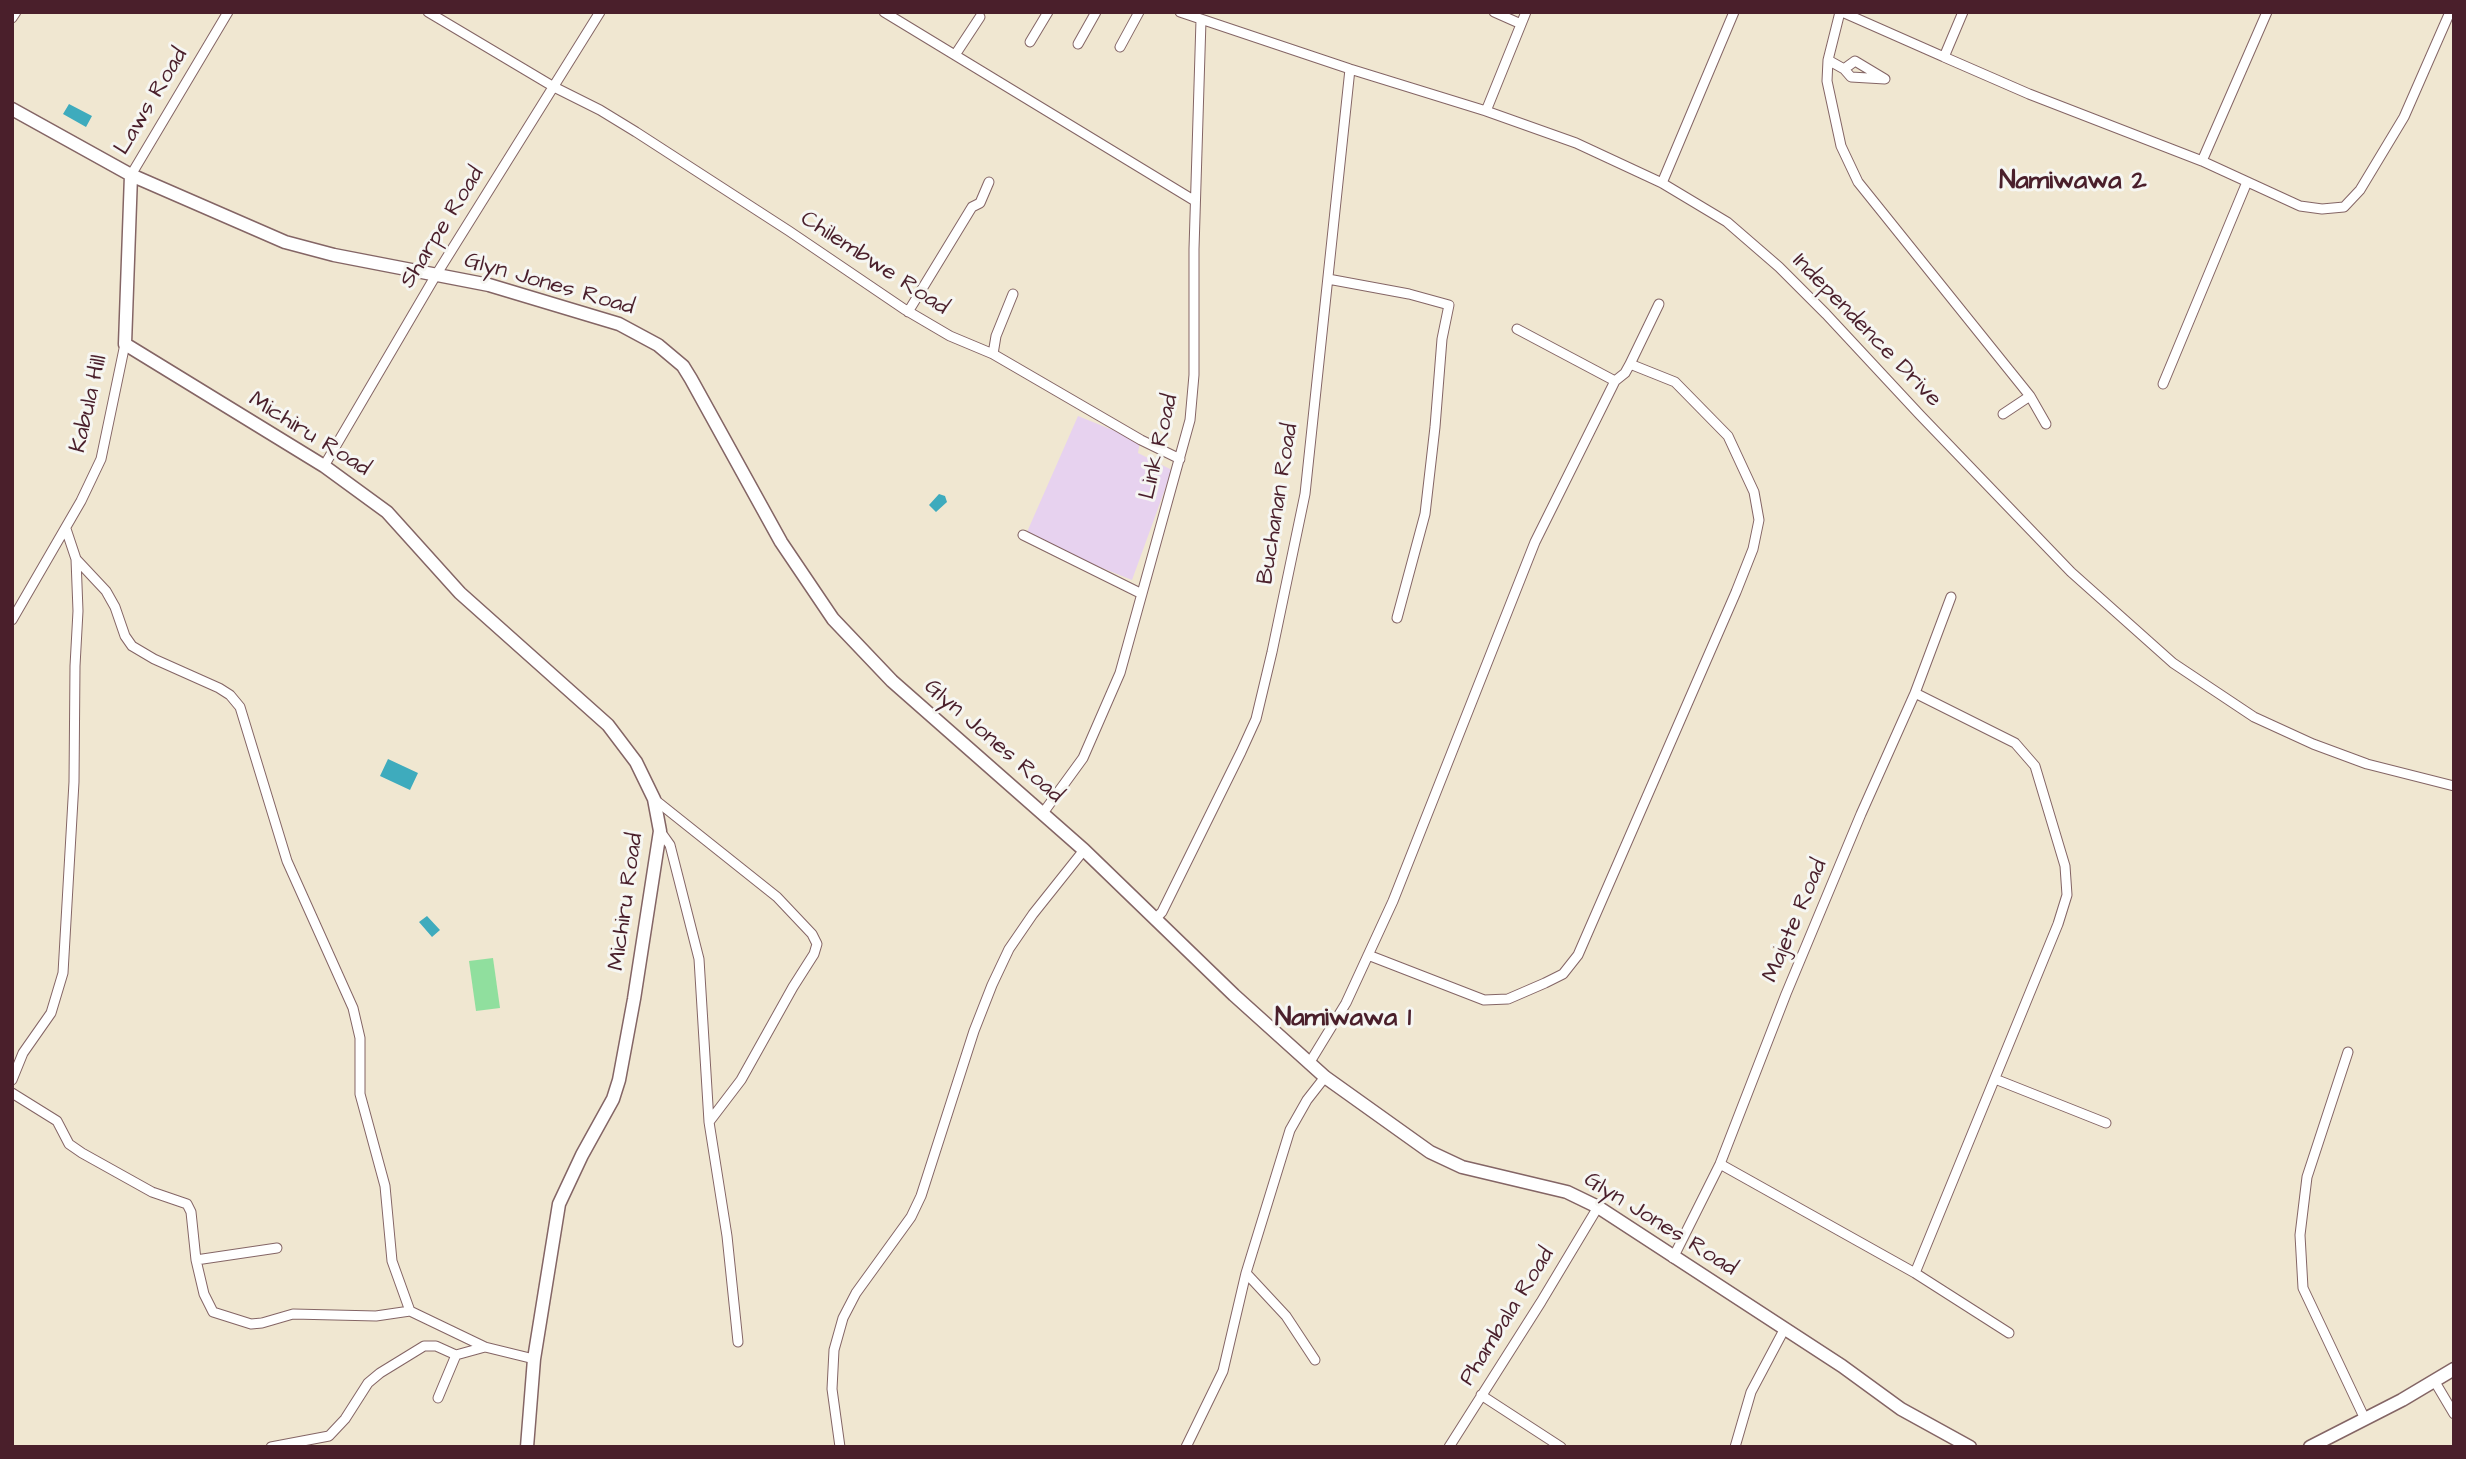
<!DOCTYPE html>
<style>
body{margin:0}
#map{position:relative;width:2466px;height:1459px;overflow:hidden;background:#f0e7d1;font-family:"Architects Daughter",sans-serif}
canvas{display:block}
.frame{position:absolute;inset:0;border:14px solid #4a1f2b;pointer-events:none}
</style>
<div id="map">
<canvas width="2466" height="1459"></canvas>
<div class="frame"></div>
</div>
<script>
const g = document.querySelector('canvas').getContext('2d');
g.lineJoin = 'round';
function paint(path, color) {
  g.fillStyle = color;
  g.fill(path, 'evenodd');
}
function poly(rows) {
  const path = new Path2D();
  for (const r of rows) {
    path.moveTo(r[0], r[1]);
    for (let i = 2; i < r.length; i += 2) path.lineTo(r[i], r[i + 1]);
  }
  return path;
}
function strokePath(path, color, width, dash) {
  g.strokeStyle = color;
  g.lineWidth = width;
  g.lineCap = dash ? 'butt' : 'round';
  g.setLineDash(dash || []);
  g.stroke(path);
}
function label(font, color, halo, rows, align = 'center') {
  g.font = font + ' "Architects Daughter",sans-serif';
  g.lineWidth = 6;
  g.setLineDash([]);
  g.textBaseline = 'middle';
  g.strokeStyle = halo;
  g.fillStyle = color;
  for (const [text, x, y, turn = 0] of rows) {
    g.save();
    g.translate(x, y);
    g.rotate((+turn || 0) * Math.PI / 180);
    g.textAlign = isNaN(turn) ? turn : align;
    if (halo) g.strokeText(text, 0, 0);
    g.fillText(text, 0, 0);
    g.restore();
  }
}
paint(poly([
 [1078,416,1140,441,1138,453,1172,470,1132,580,1077,558,1027,532]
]), '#e7d2ef');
paint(poly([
 [493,958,500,1008,476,1011,469,961]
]), '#90df9e');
paint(poly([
 [69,104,92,116,86,127,63,114],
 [939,494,945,496,947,502,936,512,929,505],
 [388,759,418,773,410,790,380,776],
 [427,916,440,930,432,937,419,922]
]), '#3eabbd');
const minor = poly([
 [428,12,554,87,600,110,636,132,789,231,904,309,950,336,993,354,1141,440,1180,459],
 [884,12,1195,201],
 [1180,12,1350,69,1486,111,1576,143,1662,183,1727,222,1779,267,1826,314,1920,415,2071,572,2173,663,2254,717,2313,744,2367,764,2454,786],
 [1494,12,1521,24],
 [1840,12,1828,60,1827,81,1841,146,1858,182,2030,396],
 [1842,12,1944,57,1963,12],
 [12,18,16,12],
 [1030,42,1048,12],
 [1078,44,1096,12],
 [1120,47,1139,12],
 [955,55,980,17],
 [1944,57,2029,94,2202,161,2267,12],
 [1828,60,1844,69,1851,77,1885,79,1855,61,1844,69],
 [1486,111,1526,12],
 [2202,161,2300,206,2322,209,2344,207,2360,190,2404,117,2450,12],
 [131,175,228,12],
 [1662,183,1734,12],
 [1328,279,1409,294,1449,305,1442,339,1435,427,1425,514,1397,618],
 [908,312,972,207,980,203,989,182],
 [1517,329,1615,381],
 [993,354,996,336,1013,294],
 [1630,364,1659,304],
 [2163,384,2247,182],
 [2003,414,2030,396,2046,424],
 [324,466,436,275,600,12],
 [66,529,76,559,106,591,115,607,125,636,132,646,154,659,219,688,230,695,240,707,287,861,353,1008,360,1038,360,1094,385,1186,392,1261,410,1311],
 [1023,535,1142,594],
 [12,620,81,501,101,459,125,344],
 [654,799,777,897,812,934,817,944,814,954,793,987,741,1080,709,1122],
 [1043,813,1083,758,1120,673,1190,420,1194,375,1194,249,1201,20],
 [660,831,670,845,699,959,709,1122,727,1236,738,1342],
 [1155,919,1162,912,1241,752,1256,719,1272,652,1305,494,1350,69],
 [2348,1052,2307,1177,2300,1235,2303,1288,2364,1417],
 [1310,1062,1346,1003,1393,901,1535,542,1615,381,1625,373,1630,364,1675,382,1728,436,1754,492,1759,520,1753,549,1736,592,1578,955,1563,974,1545,983,1508,999,1484,1000,1368,955],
 [1995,1079,2106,1123],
 [12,1080,23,1053,51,1013,63,973,74,782,75,666,78,611,76,559],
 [12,1093,57,1121,69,1144,82,1153,152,1192,187,1204,191,1212,196,1260,204,1294,213,1312,251,1324,262,1323,293,1314,376,1316,410,1311,485,1347],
 [1720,1164,1915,1273,2009,1333],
 [1673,1258,1720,1164,1786,994,1861,814,1915,693,1951,597],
 [196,1260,277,1248],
 [1246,1273,1286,1316,1315,1360],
 [1915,1273,2058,924,2067,895,2065,866,2035,766,2015,743,1915,693],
 [2435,1382,2454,1414],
 [1481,1395,1561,1447],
 [438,1398,456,1355],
 [271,1447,329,1436,345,1419,368,1383,380,1373,424,1346,436,1346,456,1355,485,1347,534,1359],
 [840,1447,832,1389,834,1350,843,1318,856,1293,911,1217,921,1196,974,1031,992,985,1009,949,1033,914,1084,850],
 [1186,1447,1223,1371,1246,1273,1290,1130,1307,1100,1325,1077],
 [1449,1447,1541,1302,1598,1207],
 [1735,1447,1751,1392,1785,1328]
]);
const tertiary = poly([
 [12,109,131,175,285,242,334,255,489,285,619,324,658,345,683,366,691,379,781,542,833,619,892,681,1084,850,1234,995,1325,1077,1430,1152,1462,1167,1567,1192,1598,1207,1842,1366,1901,1409,1970,1447],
 [131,175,125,344,324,466,387,512,460,593,608,725,636,762,654,799,660,831,634,999,619,1080,613,1099,582,1155,559,1204,534,1359,527,1447],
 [2310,1447,2402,1400,2454,1369]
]);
strokePath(minor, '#846565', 11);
strokePath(tertiary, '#846565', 15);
strokePath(minor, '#fff', 9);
strokePath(tertiary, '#fff', 12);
label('23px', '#4a1f2b', '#f6f6f2', [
 ["Laws Road",152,102,-59],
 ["Sharpe Road",443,228,-58],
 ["Chilembwe Road",874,264,33],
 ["Glyn Jones Road",549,285,16],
 ["Independence Drive",1866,331,46],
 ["Kabula Hill",90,404,-77],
 ["Michiru Road",309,435,32],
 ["Link Road",1160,447,-77],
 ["Buchanan Road",1279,504,-81],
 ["Glyn Jones Road",993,742,41],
 ["Michiru Road",627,902,-82],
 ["Majete Road",1796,921,-67],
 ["Glyn Jones Road",1660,1225,32],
 ["Phambala Road",1508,1317,-58]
]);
label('bold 26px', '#4a1f2b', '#f6f6f2', [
 ["Namiwawa 2",2073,183],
 ["Namiwawa 1",1343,1020]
]);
</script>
